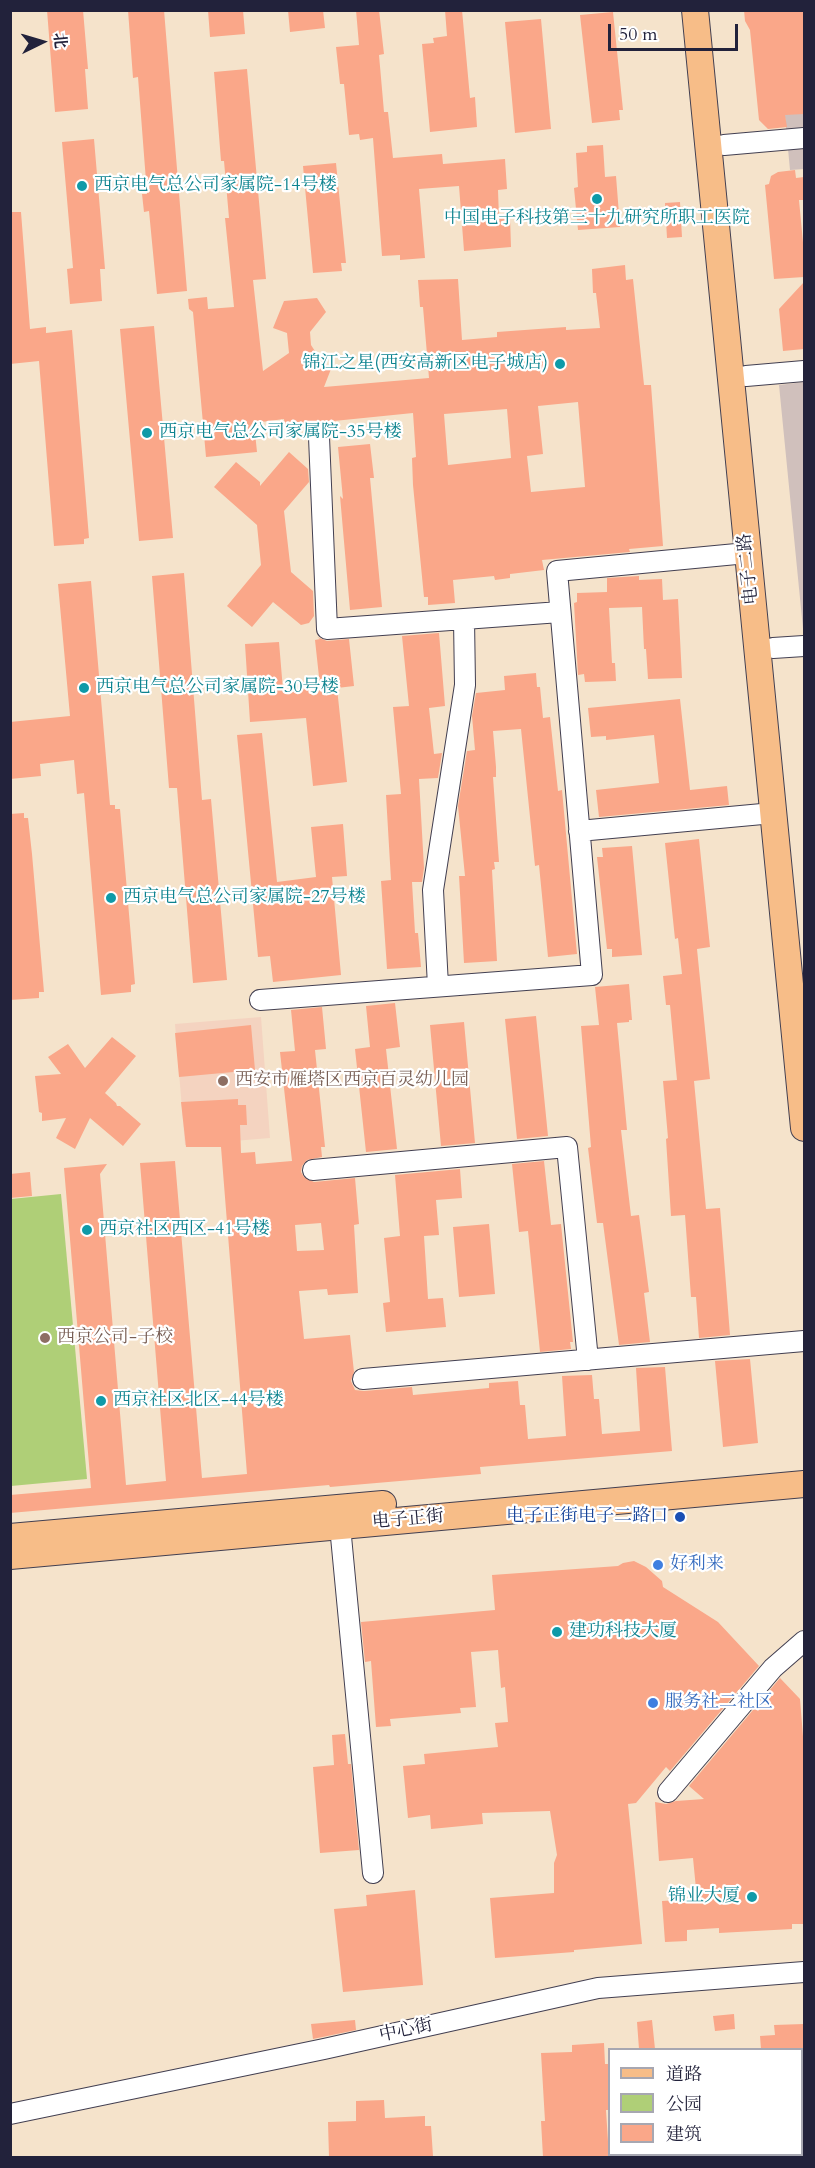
<!DOCTYPE html>
<meta charset="utf-8">
<style>
body{margin:0}
#map{position:relative;width:815px;height:2168px;overflow:hidden;background:#f5e3cb;font-family:Cardo,"Noto Serif SC",serif}
canvas{display:block}
.frame{position:absolute;inset:0;border:12px solid #22223b;pointer-events:none}
.legend{position:absolute;left:608px;top:2048px;width:195px;height:108px;box-sizing:border-box;background:#fff;border:2px solid #a7a7b1;margin:0;padding:8px 10px;list-style:none;font-size:18px;color:#22223b}
.legend li{display:flex;align-items:center;gap:12px;height:30px}
.legend b{width:30px;border:2px solid #a7a7b1}
.north{position:absolute;left:12px;top:12px;width:60px;height:60px;-webkit-text-stroke:4px #fff;paint-order:stroke;rotate:85deg;font-size:16px;font-weight:700;line-height:24px;text-align:center;color:#22223b}
.north::after{content:'';display:block;margin:auto;width:21px;height:27px;background:#22223b;clip-path:polygon(50% 0,100% 100%,50% 72%,0 100%)}
.scale{position:absolute;left:608px;top:24px;width:130px;height:27px;box-sizing:border-box;border:3px solid #22223b;border-top:0;padding-left:8px;font-size:18px;line-height:21px;white-space:nowrap;color:#22223b;-webkit-text-stroke:4px #fff;paint-order:stroke}
</style>
<div id="map">
<canvas width="815" height="2168"></canvas>
<div class="frame"></div>
<ul class="legend">
<li><b style="height:8px;background:#f7bd88"></b>道路</li>
<li><b style="height:16px;background:#afcf77"></b>公园</li>
<li><b style="height:16px;background:#faa789"></b>建筑</li>
</ul>
<div class="north">北</div>
<div class="scale">50 m</div>
</div>
<script>
const g = document.querySelector('canvas').getContext('2d');
g.lineJoin = 'round';
function paint(path, color) {
  g.fillStyle = color;
  g.fill(path, 'evenodd');
}
function poly(rows) {
  const path = new Path2D();
  for (const r of rows) {
    path.moveTo(r[0], r[1]);
    for (let i = 2; i < r.length; i += 2) path.lineTo(r[i], r[i + 1]);
  }
  return path;
}
function strokePath(path, color, width, dash) {
  g.strokeStyle = color;
  g.lineWidth = width;
  g.lineCap = dash ? 'butt' : 'round';
  g.setLineDash(dash || []);
  g.stroke(path);
}
function label(font, color, halo, rows, align = 'center') {
  g.font = font + ' Cardo,"Noto Serif SC",serif';
  g.lineWidth = 4.5;
  g.setLineDash([]);
  g.textBaseline = 'middle';
  g.strokeStyle = halo;
  g.fillStyle = color;
  for (const [text, x, y, turn = 0] of rows) {
    g.save();
    g.translate(x, y);
    g.rotate((+turn || 0) * Math.PI / 180);
    g.textAlign = isNaN(turn) ? turn : align;
    if (halo) g.strokeText(text, 0, 0);
    g.fillText(text, 0, 0);
    g.restore();
  }
}
paint(poly([
 [261,1017,270,1138,185,1145,175,1024]
]), '#f4d3c0');
paint(poly([
 [775,11,799,11,804,64,804,169,790,170],
 [804,382,804,639,779,385]
]), '#d0c0bc');
paint(poly([
 [61,1194,87,1479,11,1486,11,1199]
]), '#afcf77');
paint(poly([
 [47,10,83,10,88,69,85,69,88,109,55,112],
 [128,10,164,10,187,291,157,294,149,211,144,212,142,194,147,194,138,77,133,78],
 [208,10,243,10,245,34,210,37],
 [288,10,323,10,325,28,290,32],
 [356,10,379,10,384,54,379,55,384,112,388,112,393,158,442,154,443,164,505,159,507,189,498,190,499,218,510,217,511,247,464,251,459,186,419,189,425,258,400,260,400,255,382,256,373,138,360,140,359,134,349,135,344,84,340,84,336,47,359,45],
 [445,10,462,10,470,98,475,97,477,127,430,132,422,44,434,43,433,38,447,36],
 [744,10,804,10,804,114,785,115,787,127,768,129,759,120,750,30,745,21],
 [613,12,623,110,619,110,620,120,592,123,580,15],
 [541,19,551,129,515,133,505,22],
 [247,69,266,279,253,280,263,371,289,353,287,333,273,328,284,301,317,298,326,312,310,332,311,345,324,365,331,369,324,387,429,378,423,307,420,307,418,280,458,279,462,340,497,337,497,332,566,327,566,330,600,328,596,293,593,293,592,269,625,265,626,280,633,279,644,385,651,385,663,546,629,549,630,552,542,560,544,570,510,574,510,578,495,580,494,576,453,580,455,603,428,605,428,597,424,597,413,485,412,458,416,457,413,413,324,422,324,424,285,428,284,419,254,423,257,452,206,457,193,312,189,309,188,299,207,297,208,309,234,307,225,218,229,218,224,161,221,161,214,72],
 [578,402,585,487,531,492,527,456,543,454,538,406],
 [507,409,511,458,448,465,444,414],
 [94,139,105,269,100,269,102,301,70,304,67,269,73,268,62,142],
 [603,145,605,177,616,176,620,227,578,230,574,188,578,187,576,153,587,152,587,146],
 [336,163,346,263,341,263,342,271,313,273,303,166],
 [795,170,796,178,804,177,804,200,799,200,804,253,804,277,774,279,765,185,769,184,771,176,778,172],
 [680,202,682,237,667,238,665,203],
 [10,212,21,212,30,329,46,327,46,333,72,330,89,538,84,539,84,544,54,546,39,361,10,364],
 [804,282,804,349,783,351,779,309],
 [154,326,173,538,139,541,120,329],
 [370,444,374,478,370,478,382,607,350,610,340,496,343,499,338,447],
 [289,452,308,469,309,482,284,511,291,572,313,591,314,616,309,623,301,625,273,602,252,627,227,606,261,565,257,525,214,487,236,462,260,482,260,486],
 [184,573,202,800,211,799,227,980,193,983,177,788,169,788,152,576],
 [639,576,639,580,662,579,663,600,678,599,682,678,648,679,646,649,644,649,642,607,609,608,612,663,615,663,616,681,585,682,584,674,578,675,574,603,577,602,577,593,607,592,607,578],
 [91,581,110,805,115,805,115,809,120,809,135,984,131,985,131,992,101,995,84,793,77,794,74,760,40,764,41,776,10,779,10,722,70,716,58,584],
 [439,633,445,706,429,708,434,754,442,753,438,778,419,779,424,868,422,882,412,882,415,933,418,933,421,967,387,969,381,881,391,880,386,795,401,794,393,707,409,706,402,636],
 [317,637,327,641,349,639,354,686,337,688,347,782,313,786,306,718,250,722,245,644,279,642,283,690,320,686,315,640,320,639],
 [536,673,537,687,540,687,543,718,550,717,558,791,562,790,577,954,548,957,539,865,535,866,521,729,493,731,496,767,496,777,493,777,499,862,494,862,495,869,492,870,497,961,464,963,459,876,465,876,458,806,467,751,475,750,472,716,476,693,505,690,504,676],
 [680,699,690,790,727,786,729,805,599,817,596,790,659,783,654,735,606,740,606,736,591,737,588,708],
 [262,733,277,882,316,877,311,827,343,824,347,876,332,877,341,975,273,982,270,956,258,957,237,735],
 [24,813,24,818,28,818,32,854,44,992,39,992,39,998,10,1000,10,814],
 [699,839,710,947,697,949,710,1079,694,1081,706,1209,720,1208,730,1335,699,1338,696,1297,691,1297,685,1215,671,1216,666,1139,668,1138,663,1081,677,1080,670,1005,666,1005,663,976,682,974,678,938,675,939,665,843],
 [632,846,642,955,612,957,612,949,607,949,597,857,603,857,602,848],
 [629,984,632,1020,629,1020,629,1022,617,1023,627,1130,621,1130,631,1216,639,1215,649,1292,644,1293,650,1342,619,1345,603,1223,597,1223,588,1148,591,1147,581,1026,599,1025,595,987],
 [395,1003,400,1047,386,1049,397,1149,366,1152,355,1049,370,1047,366,1006],
 [322,1007,326,1049,315,1050,325,1147,321,1147,322,1157,307,1160,302,1166,301,1172,304,1177,314,1182,355,1178,359,1224,354,1225,358,1293,328,1295,327,1289,299,1291,304,1339,350,1335,354,1372,351,1381,355,1390,364,1391,412,1387,413,1395,489,1388,489,1383,518,1381,520,1405,525,1405,528,1439,566,1436,562,1376,592,1375,594,1399,599,1399,602,1434,640,1431,636,1368,665,1367,672,1451,480,1467,481,1474,330,1487,329,1485,10,1513,10,1495,91,1488,64,1168,107,1164,100,1174,126,1485,166,1481,140,1163,175,1161,202,1478,247,1474,221,1147,186,1147,181,1102,238,1099,238,1105,246,1105,247,1125,240,1125,241,1153,255,1152,256,1164,292,1161,280,1052,295,1051,291,1010],
 [321,1223,324,1250,297,1251,295,1225],
 [536,1016,548,1136,517,1139,505,1019],
 [464,1022,475,1143,441,1146,430,1025],
 [251,1025,255,1070,179,1077,175,1033],
 [112,1037,136,1056,105,1093,116,1103,117,1106,120,1106,141,1124,123,1146,90,1118,75,1149,56,1138,66,1118,42,1121,42,1113,39,1112,35,1076,61,1074,48,1057,68,1044,85,1068],
 [544,1161,551,1225,561,1224,573,1342,570,1342,571,1349,540,1352,528,1231,519,1232,512,1164],
 [460,1169,462,1198,436,1200,439,1235,424,1236,428,1299,443,1298,446,1327,386,1332,383,1303,390,1302,384,1238,400,1236,395,1175],
 [30,1172,32,1196,10,1198,10,1174],
 [489,1224,495,1294,459,1297,453,1227],
 [750,1359,758,1443,723,1447,715,1361],
 [634,1561,646,1567,662,1581,663,1587,718,1622,759,1666,670,1771,666,1767,636,1803,628,1804,642,1944,574,1950,574,1952,495,1958,490,1898,554,1893,554,1863,557,1855,550,1811,482,1813,483,1824,431,1829,430,1815,408,1818,403,1766,425,1764,424,1754,498,1747,495,1723,508,1722,505,1687,501,1688,498,1650,471,1652,476,1707,460,1708,461,1713,390,1719,391,1726,376,1727,371,1661,365,1662,361,1622,495,1610,492,1575,618,1566,623,1563],
 [780,1678,800,1699,804,1749,804,1924,792,1924,792,1929,719,1933,719,1928,687,1930,687,1941,665,1942,662,1901,697,1899,693,1858,659,1861,655,1802,666,1804,676,1801,704,1799,689,1786],
 [345,1734,348,1764,351,1764,359,1850,320,1853,313,1767,334,1765,332,1735],
 [415,1890,423,1985,343,1992,334,1909,367,1906,366,1895],
 [734,2014,735,2029,715,2031,713,2016],
 [355,2020,356,2030,313,2039,311,2024],
 [652,2020,655,2049,639,2049,637,2022],
 [804,2024,804,2049,761,2049,760,2036,775,2035,774,2025],
 [604,2043,605,2064,609,2064,609,2110,606,2110,609,2157,543,2157,541,2121,545,2121,541,2053,572,2052,572,2045],
 [384,2100,385,2118,425,2116,425,2126,431,2126,433,2156,427,2156,427,2157,329,2157,328,2122,356,2121,356,2101]
]), '#faa789');
const minor = poly([
 [724,145,804,138],
 [746,376,804,371],
 [319,437,327,629,560,612],
 [773,648,804,646],
 [579,831,773,813],
 [438,986,433,890,465,685,464,619],
 [260,1000,592,975,557,571,747,553],
 [313,1170,567,1147,588,1360],
 [363,1379,804,1341],
 [340,1526,373,1873],
 [668,1792,773,1668,804,1641],
 [10,2114,324,2049,598,1988,804,1972]
]);
const major = poly([
 [695,10,804,1128],
 [10,1537,383,1504],
 [10,1556,804,1484]
]);
strokePath(minor, '#423f51', 22);
strokePath(major, '#423f51', 28);
strokePath(minor, '#fff', 20);
strokePath(major, '#f7bd88', 26);
for (const [x, y, r, color] of [
 [82,186,6,"#0f9aa8"],
 [597,199,6,"#0f9aa8"],
 [560,364,6,"#0f9aa8"],
 [147,433,6,"#0f9aa8"],
 [84,688,6,"#0f9aa8"],
 [111,898,6,"#0f9aa8"],
 [223,1081,6,"#8d6e63"],
 [87,1230,6,"#0f9aa8"],
 [45,1338,6,"#8d6e63"],
 [101,1401,6,"#0f9aa8"],
 [680,1517,6,"#1a4fb4"],
 [658,1565,6,"#3f7fe0"],
 [557,1632,6,"#0f9aa8"],
 [653,1703,6,"#3f7fe0"],
 [752,1897,6,"#0f9aa8"]
]) {
  const dot = new Path2D();
  dot.arc(x, y, r, 0, 2 * Math.PI);
  g.fillStyle = color;
  g.fill(dot);
  strokePath(dot, '#fff', 2);
}
label('18px', '#0d838f', '#fff', [
 ["西京电气总公司家属院-14号楼",94,186],
 ["中国电子科技第三十九研究所职工医院",597,219,"center"],
 ["锦江之星(西安高新区电子城店)",548,364,"right"],
 ["西京电气总公司家属院-35号楼",159,433],
 ["西京电气总公司家属院-30号楼",96,688],
 ["西京电气总公司家属院-27号楼",123,898],
 ["西京社区西区-41号楼",99,1230],
 ["西京社区北区-44号楼",113,1401],
 ["建功科技大厦",569,1632],
 ["锦业大厦",740,1897,"right"]
], 'left');
label('18px', '#22223b', '#fff', [
 ["电子二路",749,569,-96],
 ["电子正街",408,1520,-5],
 ["中心街",406,2031,-12]
]);
label('18px', '#785e54', '#fff', [
 ["西安市雁塔区西京百灵幼儿园",235,1081],
 ["西京公司-子校",57,1338]
], 'left');
label('18px', '#164399', '#fff', [
 ["电子正街电子二路口",668,1517]
], 'right');
label('18px', '#366cbe', '#fff', [
 ["好利来",670,1565],
 ["服务社二社区",665,1703]
], 'left');
</script>
